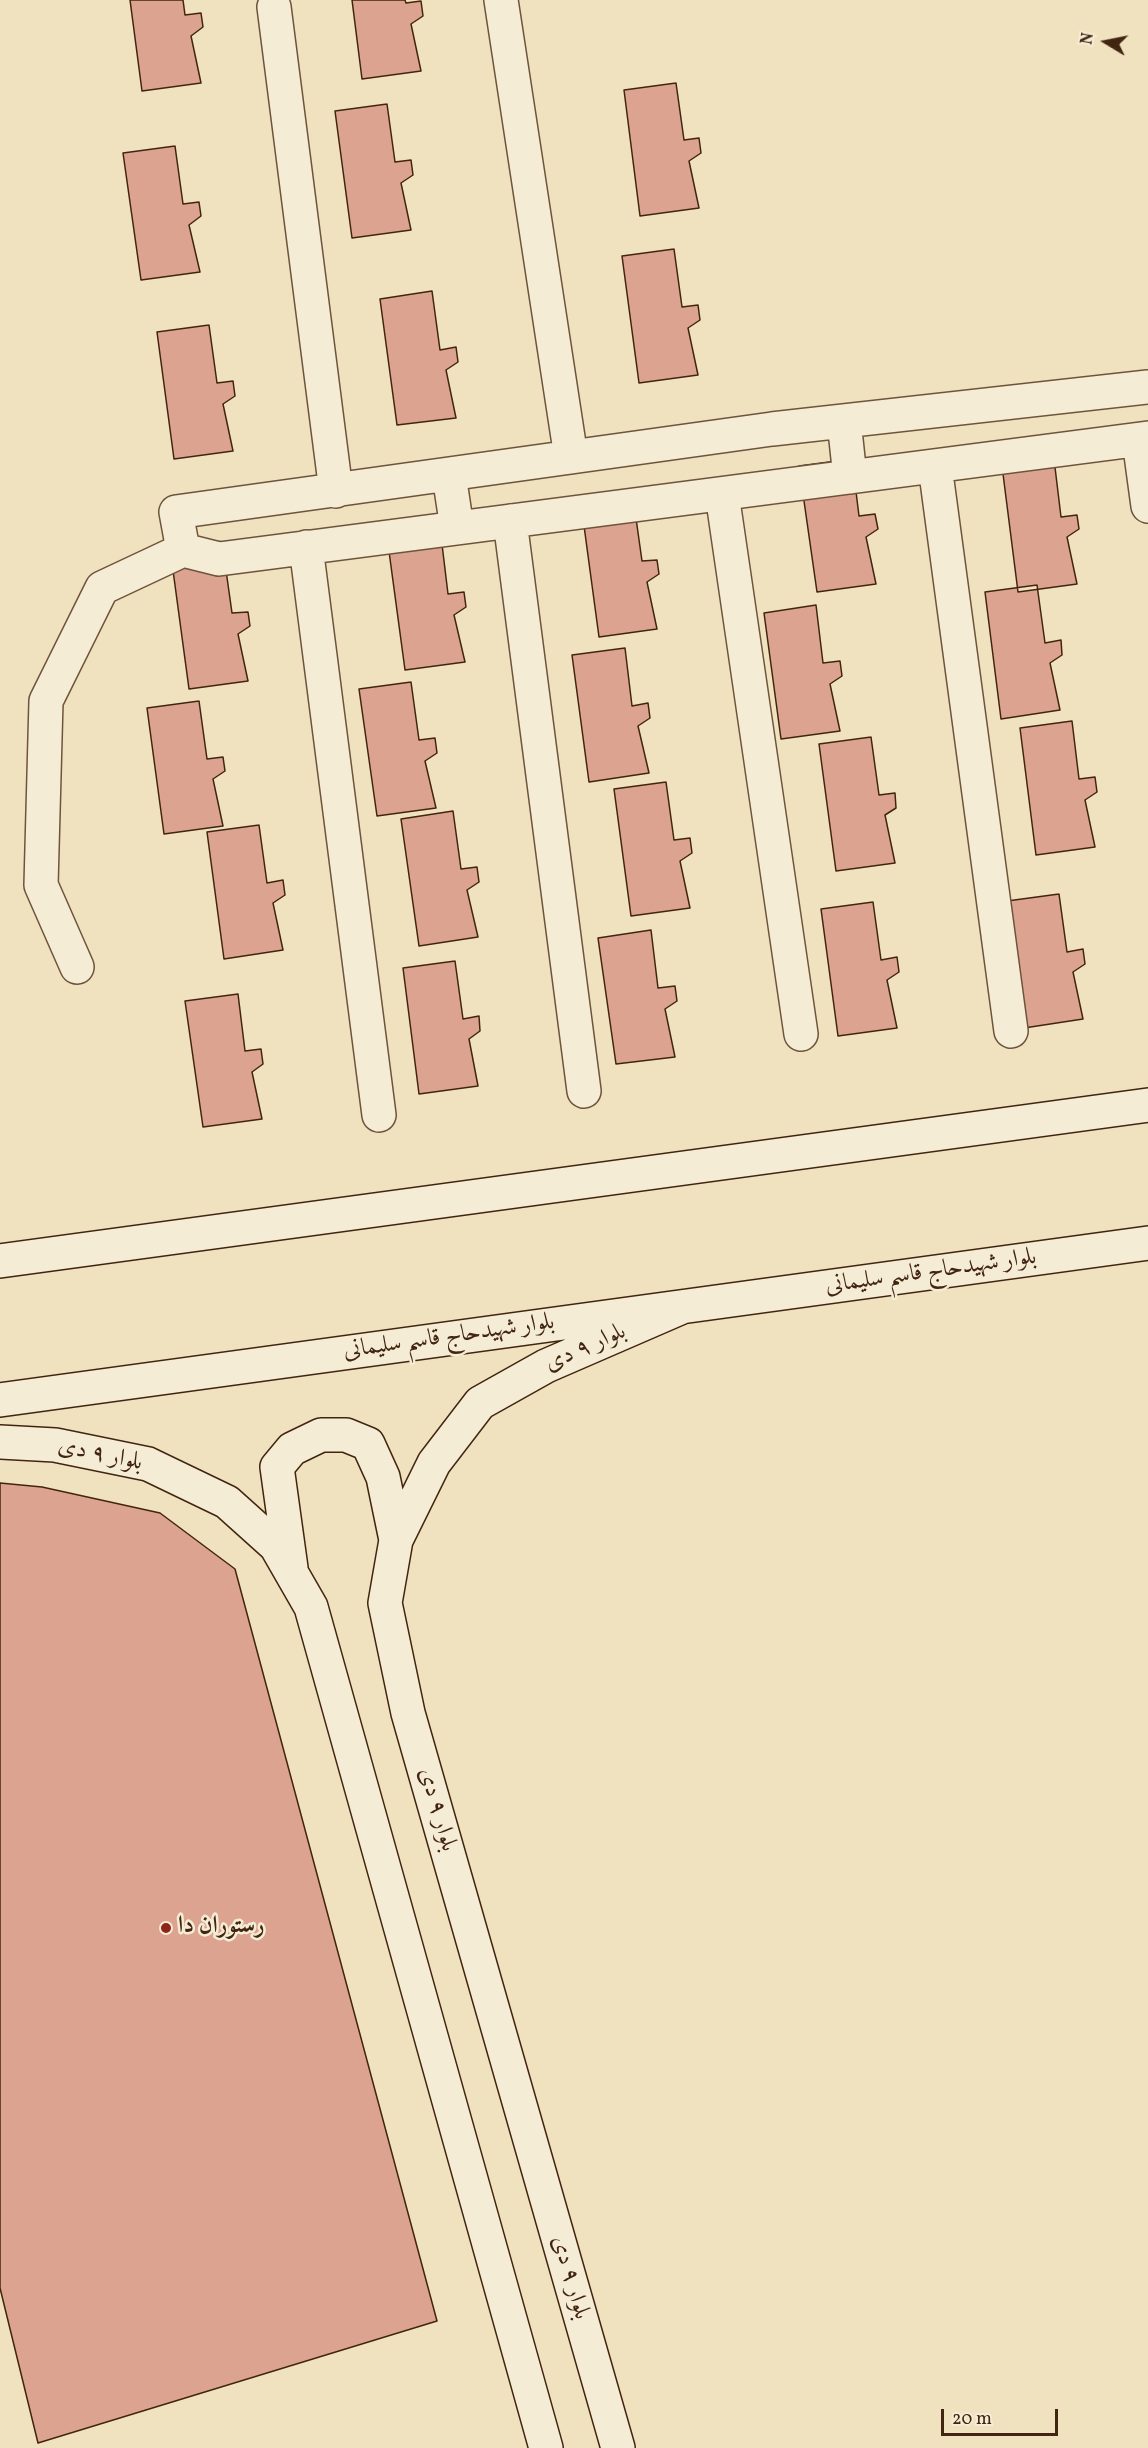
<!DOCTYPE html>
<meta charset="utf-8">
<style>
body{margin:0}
#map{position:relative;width:1148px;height:2448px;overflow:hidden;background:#f0e2be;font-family:Vollkorn,serif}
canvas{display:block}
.north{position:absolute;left:1076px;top:12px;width:60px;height:60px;-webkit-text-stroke:4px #f5ecd5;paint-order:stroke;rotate:280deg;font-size:16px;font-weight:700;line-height:24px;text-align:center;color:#422511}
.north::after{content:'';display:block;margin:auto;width:21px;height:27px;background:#422511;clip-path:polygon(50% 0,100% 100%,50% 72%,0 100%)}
.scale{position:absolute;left:941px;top:2409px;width:117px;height:27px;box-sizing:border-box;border:3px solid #422511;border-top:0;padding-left:8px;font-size:18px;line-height:21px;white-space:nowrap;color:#422511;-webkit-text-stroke:4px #f5ecd5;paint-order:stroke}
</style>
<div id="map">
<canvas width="1148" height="2448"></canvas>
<div class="north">N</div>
<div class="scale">20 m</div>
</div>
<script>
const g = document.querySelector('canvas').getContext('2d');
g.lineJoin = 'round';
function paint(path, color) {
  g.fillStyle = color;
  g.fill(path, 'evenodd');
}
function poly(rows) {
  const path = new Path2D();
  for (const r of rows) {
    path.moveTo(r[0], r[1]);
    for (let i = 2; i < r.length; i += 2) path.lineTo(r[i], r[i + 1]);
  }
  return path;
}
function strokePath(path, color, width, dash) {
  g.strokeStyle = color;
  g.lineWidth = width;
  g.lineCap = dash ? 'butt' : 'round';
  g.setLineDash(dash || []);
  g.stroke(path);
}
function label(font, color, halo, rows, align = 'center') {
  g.font = font + ' Vollkorn,Amiri,serif';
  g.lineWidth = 5;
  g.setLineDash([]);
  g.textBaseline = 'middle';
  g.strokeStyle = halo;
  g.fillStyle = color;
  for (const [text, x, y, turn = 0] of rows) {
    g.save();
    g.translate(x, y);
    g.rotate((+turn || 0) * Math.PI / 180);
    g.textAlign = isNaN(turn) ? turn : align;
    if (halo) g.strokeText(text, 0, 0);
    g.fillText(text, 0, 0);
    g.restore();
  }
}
const building = poly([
 [130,0,183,0,185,15,201,13,203,27,191,36,201,83,142,91,130,0],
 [352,0,405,0,406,3,421,1,423,16,411,24,421,71,362,79,352,0],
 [676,83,684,140,699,138,701,153,689,161,699,208,640,216,624,90,676,83],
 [387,104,395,162,411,160,413,175,401,183,411,230,352,238,335,111,387,104],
 [175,146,183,204,199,202,201,216,189,225,200,272,141,280,123,153,175,146],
 [674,249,682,307,698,305,700,320,688,328,698,375,639,383,622,256,674,249],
 [432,291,440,350,456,347,458,362,446,370,456,418,397,425,380,299,432,291],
 [209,325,217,383,233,381,235,396,223,404,233,451,174,459,157,332,209,325],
 [852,459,859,516,875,514,878,529,866,537,876,584,817,592,799,466,852,459],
 [1054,459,1061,517,1077,515,1079,529,1067,537,1077,584,1018,592,1002,466,1054,459],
 [634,504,642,561,657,560,659,574,647,582,657,629,599,637,582,511,634,504],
 [441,536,448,594,464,592,466,607,454,615,465,662,405,670,388,544,441,536],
 [224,556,232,613,248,612,250,626,238,634,248,681,189,689,172,563,224,556],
 [1037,585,1045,643,1061,640,1062,655,1050,663,1060,710,1001,719,985,592,1037,585],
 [816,605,823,663,840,661,842,676,830,684,840,731,781,739,764,613,816,605],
 [625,648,632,706,648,703,650,718,638,726,649,773,589,782,572,655,625,648],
 [411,682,419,740,435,738,437,753,425,761,436,808,377,816,359,689,411,682],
 [199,701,207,759,223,757,225,771,213,779,223,826,164,834,147,708,199,701],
 [1072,721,1079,779,1095,777,1097,792,1085,800,1095,847,1036,855,1020,728,1072,721],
 [871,737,879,795,895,793,896,808,885,815,895,863,836,871,819,744,871,737],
 [666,782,674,840,690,838,692,853,680,861,690,908,631,916,614,789,666,782],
 [453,811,461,869,477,867,479,882,467,890,478,937,419,946,401,819,453,811],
 [259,825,267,883,283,880,285,895,273,903,283,950,224,959,207,832,259,825],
 [1059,894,1067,952,1083,949,1085,964,1073,972,1083,1019,1024,1028,1007,901,1059,894],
 [873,902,881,960,897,957,899,972,887,980,897,1028,838,1036,821,909,873,902],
 [651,930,658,988,675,986,677,1001,665,1009,675,1057,616,1064,598,938,651,930],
 [455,961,463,1019,479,1016,480,1031,469,1039,478,1086,419,1094,403,968,455,961],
 [238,994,245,1051,261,1049,263,1064,252,1072,262,1119,203,1127,185,1001,238,994],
 [0,1483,42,1487,160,1513,235,1569,437,2321,38,2443,0,2288,0,1483]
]);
paint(building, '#dca490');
strokePath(building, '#422511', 1.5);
const street = poly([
 [501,0,571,457],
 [274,7,336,491],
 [1148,387,772,429,176,512,183,550,219,559,1148,438],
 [844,421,850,477],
 [1139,440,1148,506],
 [935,466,1011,1031],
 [449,475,457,528],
 [722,494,801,1034],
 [510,521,584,1091],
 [306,547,379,1115],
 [77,967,41,885,46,701,102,588,183,550]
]);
const secondary = poly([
 [0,1261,1148,1105],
 [0,1400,1148,1243],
 [0,1442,55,1445,148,1464,227,1502,276,1546,311,1607,546,2448],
 [291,1568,277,1467,292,1449,321,1435,346,1435,368,1444,383,1477,396,1540],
 [618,2448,408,1713,385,1603,396,1540,434,1463,480,1403,546,1366,682,1307]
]);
strokePath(street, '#6e543c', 36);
strokePath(secondary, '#422511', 36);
strokePath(street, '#f5ecd5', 33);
strokePath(secondary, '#f5ecd5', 33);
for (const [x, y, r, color] of [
 [166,1928,6,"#8f2418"]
]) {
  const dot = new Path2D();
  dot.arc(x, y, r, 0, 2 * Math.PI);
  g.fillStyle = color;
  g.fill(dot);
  strokePath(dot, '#f5ecd5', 2);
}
label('24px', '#422511', '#f5ecd5', [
 ["بلوار شهیدحاج قاسم سلیمانی",931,1273,-8],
 ["بلوار شهیدحاج قاسم سلیمانی",449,1338,-8],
 ["بلوار ۹ دی",586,1349,-24],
 ["بلوار ۹ دی",100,1456,12],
 ["بلوار ۹ دی",436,1810,74],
 ["بلوار ۹ دی",569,2278,74]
]);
label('bold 24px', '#422511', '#f5ecd5', [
 ["رستوران دا",178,1928]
], 'left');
</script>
